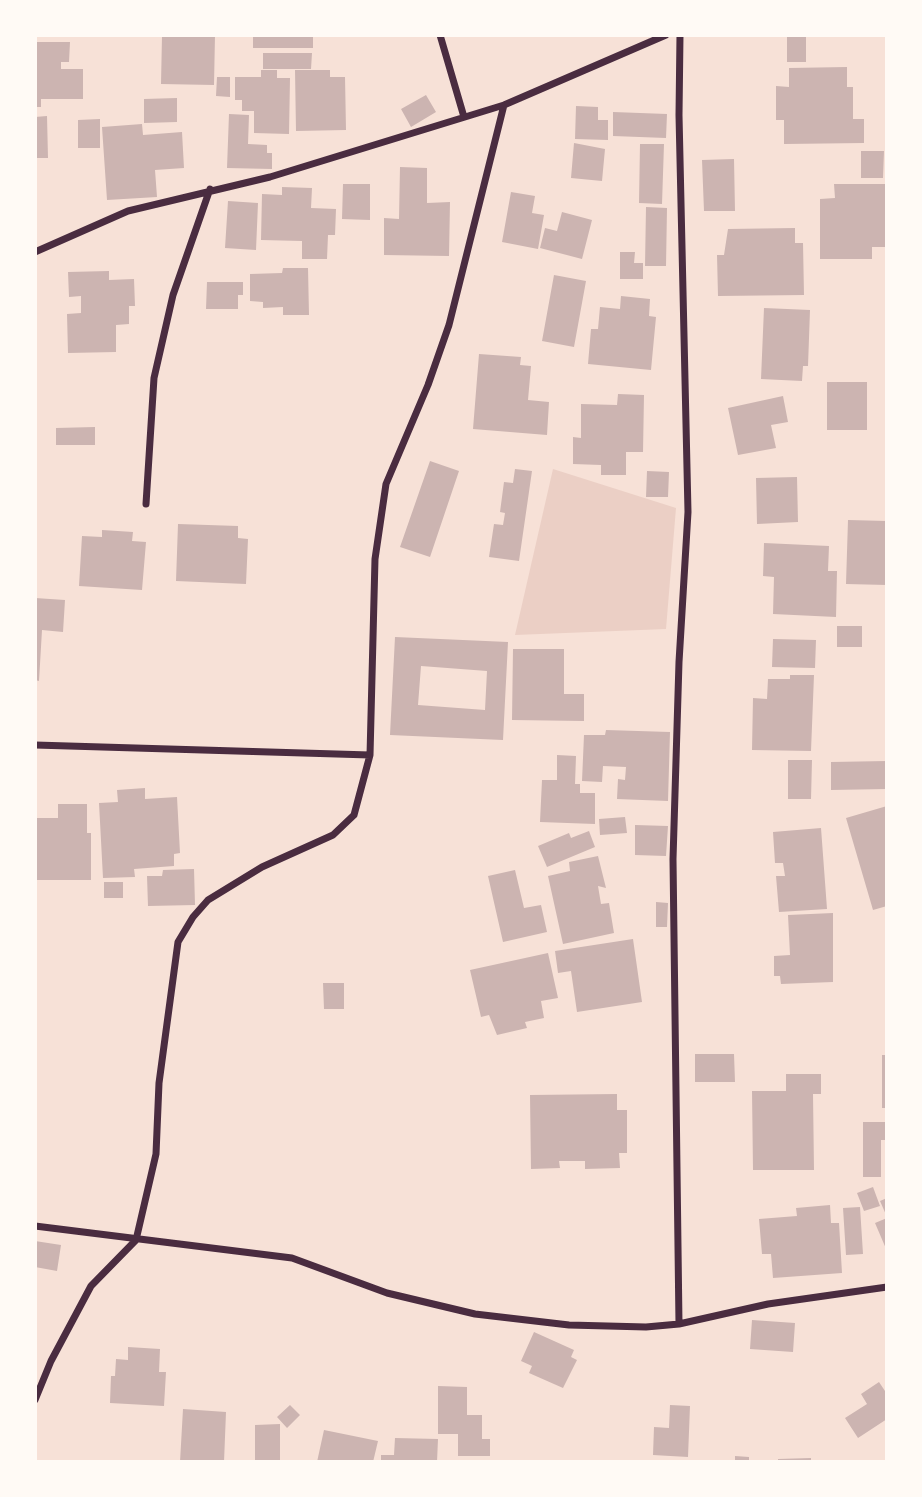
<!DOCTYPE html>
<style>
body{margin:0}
#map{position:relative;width:922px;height:1497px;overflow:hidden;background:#f7e1d7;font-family:"Fira Sans",sans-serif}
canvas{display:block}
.frame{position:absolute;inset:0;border:37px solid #fffaf5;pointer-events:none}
</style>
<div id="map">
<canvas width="922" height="1497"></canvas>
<div class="frame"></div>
</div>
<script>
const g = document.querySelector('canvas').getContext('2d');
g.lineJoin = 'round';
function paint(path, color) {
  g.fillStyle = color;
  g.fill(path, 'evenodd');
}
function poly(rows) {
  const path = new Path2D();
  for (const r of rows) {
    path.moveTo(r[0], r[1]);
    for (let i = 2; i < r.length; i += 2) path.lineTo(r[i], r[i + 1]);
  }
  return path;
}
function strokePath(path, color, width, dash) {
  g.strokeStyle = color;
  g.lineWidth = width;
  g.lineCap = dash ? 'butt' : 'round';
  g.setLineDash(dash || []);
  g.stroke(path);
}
paint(poly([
 [553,469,676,508,666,629,515,635]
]), '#ebcfc5');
paint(poly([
 [215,35,214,85,161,84,162,36],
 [253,35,313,35,313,48,253,48],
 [787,35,806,35,806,62,787,62],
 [35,42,70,42,69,62,61,62,61,69,83,69,83,99,41,99,41,107,35,107],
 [263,53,312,53,311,69,263,69],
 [847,67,847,87,853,87,853,119,864,119,864,143,784,144,784,120,776,120,776,86,789,87,789,68],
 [261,70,277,70,277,78,290,78,289,134,254,133,254,111,242,111,242,100,235,100,235,77,261,77],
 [295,70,330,70,330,77,345,77,346,130,296,131],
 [217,77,230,77,230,97,216,96],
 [426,95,436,112,411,127,401,109],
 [177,98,177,122,144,123,144,99],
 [576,106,598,107,598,120,608,120,608,140,575,139],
 [613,112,667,114,666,138,613,136],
 [229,114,249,115,248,144,267,145,267,153,272,153,272,169,227,168],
 [47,116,48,158,35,158,35,117],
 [100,119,100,148,78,148,78,120],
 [142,124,143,135,182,132,184,168,155,170,157,197,107,200,102,127],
 [574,143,605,149,602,181,571,178],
 [640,144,664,144,662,204,639,203],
 [861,151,884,151,883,178,861,178],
 [734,159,735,211,704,211,702,160],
 [400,167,427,168,427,203,450,202,449,256,384,255,384,218,399,219],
 [343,184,370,184,370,220,342,219],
 [834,184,887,184,887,247,872,247,872,259,820,259,820,199,835,198],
 [282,187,312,188,311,208,336,209,335,235,328,235,327,259,302,259,302,241,261,240,262,194,282,195],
 [511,192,535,196,532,213,544,215,538,249,502,242],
 [228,201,258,203,256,250,225,248],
 [646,207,667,208,666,266,645,266],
 [562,212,592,220,582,259,540,248,545,228,557,231],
 [795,228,795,243,803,243,804,295,718,296,717,255,724,255,728,229],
 [620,252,635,252,634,263,643,263,643,279,620,279],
 [283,268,308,268,309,315,283,315,283,307,263,308,263,302,250,301,250,274,282,273],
 [109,271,109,280,134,279,135,306,129,306,129,324,116,325,116,352,68,353,67,314,81,313,81,296,69,297,68,272],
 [554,275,586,281,574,347,542,341],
 [207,282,243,282,243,295,238,295,238,309,206,309],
 [621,296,650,299,649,316,656,317,651,370,588,364,591,329,598,329,600,307,620,309],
 [764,308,810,310,808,366,803,366,802,381,761,379],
 [479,354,521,357,520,365,531,366,528,400,549,402,547,435,473,429],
 [827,382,867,382,867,430,827,430],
 [618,394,644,395,643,452,626,452,626,475,601,475,601,465,573,464,573,437,581,438,581,404,617,405],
 [783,396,788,422,771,425,776,448,738,455,728,408],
 [95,427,95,445,56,445,56,428],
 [430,461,459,471,430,557,400,547],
 [515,469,532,471,519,561,489,557,494,524,503,525,505,513,500,512,504,482,513,483],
 [647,471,669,472,668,497,646,497],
 [797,477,798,522,757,524,756,478],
 [848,520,887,521,887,585,846,584],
 [178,524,238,526,238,538,248,539,246,584,176,581],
 [102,530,133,532,132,541,146,542,142,590,79,586,82,536,102,537],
 [764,543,829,546,828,571,837,571,836,617,773,614,774,577,763,576],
 [35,598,65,600,63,632,42,630,39,681,35,680],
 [837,626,862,626,862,647,837,647],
 [395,637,508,642,503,740,390,735],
 [421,666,487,671,485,710,418,705],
 [773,639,816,640,815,668,772,667],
 [513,649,564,649,564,694,584,694,584,721,512,720],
 [790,675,814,675,811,751,752,750,753,698,767,699,768,679,790,679],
 [606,730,670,732,668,801,617,799,618,779,625,780,626,767,603,766,602,782,582,781,584,735,605,735],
 [557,755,576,756,575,784,580,784,580,793,595,793,595,824,540,822,542,780,557,780],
 [788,760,812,760,811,799,788,799],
 [887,761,887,789,831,790,831,762],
 [145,788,145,799,177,797,180,853,174,854,174,866,134,869,135,877,103,878,99,803,118,802,117,790],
 [58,804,87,804,87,833,91,833,91,880,35,880,35,818,58,818],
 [887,806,887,906,873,910,846,818],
 [625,817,627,833,600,835,599,819],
 [635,825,668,826,666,856,635,855],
 [821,828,827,909,779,912,776,876,785,876,783,863,775,863,773,832],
 [589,831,595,847,547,867,538,846,569,833,571,838],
 [598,856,606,888,598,886,601,904,609,903,614,933,563,944,548,876,570,871,569,862],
 [194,869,195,905,148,906,147,876,162,876,163,870],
 [515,870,524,908,541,905,547,932,503,942,488,876],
 [104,882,123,882,123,898,104,898],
 [656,902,668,903,667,927,656,927],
 [833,913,833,982,781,984,780,976,774,976,774,956,790,955,788,915],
 [633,939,642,1002,577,1012,571,971,558,973,555,951],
 [548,953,558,998,541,1001,544,1018,525,1022,527,1028,497,1035,489,1015,481,1017,470,970],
 [323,983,344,983,344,1009,324,1009],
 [695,1054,734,1054,735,1082,695,1082],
 [882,1055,887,1055,887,1108,882,1108],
 [786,1074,821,1074,821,1094,813,1094,814,1170,753,1170,752,1091,786,1091],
 [617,1094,617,1110,627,1110,627,1153,619,1153,620,1168,585,1169,585,1161,559,1161,560,1168,531,1169,530,1095],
 [863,1122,887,1122,887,1140,881,1140,881,1177,863,1177],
 [873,1187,880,1206,864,1211,857,1193],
 [887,1198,887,1217,880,1201],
 [830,1205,831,1223,839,1223,842,1273,773,1278,771,1254,762,1254,759,1219,797,1216,796,1208],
 [860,1207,863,1254,846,1255,843,1208],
 [887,1218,887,1251,875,1223],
 [35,1241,61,1245,57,1271,35,1267],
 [752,1320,795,1323,793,1352,750,1349],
 [534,1332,574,1350,571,1357,577,1360,563,1388,529,1373,532,1366,521,1361],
 [128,1347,160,1349,159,1372,166,1372,164,1406,110,1403,111,1376,115,1376,116,1359,128,1360],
 [879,1382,887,1394,887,1419,858,1438,845,1418,867,1404,861,1394],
 [438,1386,467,1387,467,1415,482,1415,482,1439,490,1439,490,1456,458,1456,458,1434,438,1434],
 [290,1405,300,1415,287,1428,277,1417],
 [670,1405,690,1406,688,1457,653,1455,654,1427,669,1428],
 [183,1409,226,1412,224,1462,180,1462],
 [280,1424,280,1462,255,1462,255,1425],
 [324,1430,378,1441,373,1462,317,1462],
 [395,1438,438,1439,437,1462,381,1462,381,1455,394,1455],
 [735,1456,749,1457,749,1462,735,1462],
 [811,1458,811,1462,778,1462,778,1459]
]), '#ccb4b1');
strokePath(poly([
 [440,35,464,117],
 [35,252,128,211,270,177,504,105,666,35],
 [146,504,154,378,173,295,210,189],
 [35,745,370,755],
 [35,1226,292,1258,387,1293,475,1314,569,1325,646,1327,679,1324,768,1304,887,1287],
 [679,1324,673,859,679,662,688,512,679,115,680,35],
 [35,1400,51,1361,91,1286,136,1240,156,1154,159,1083,178,942,193,917,208,900,262,867,333,835,354,815,370,755,375,559,386,484,428,385,449,325,504,105]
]), '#4a2c40', 7);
</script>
